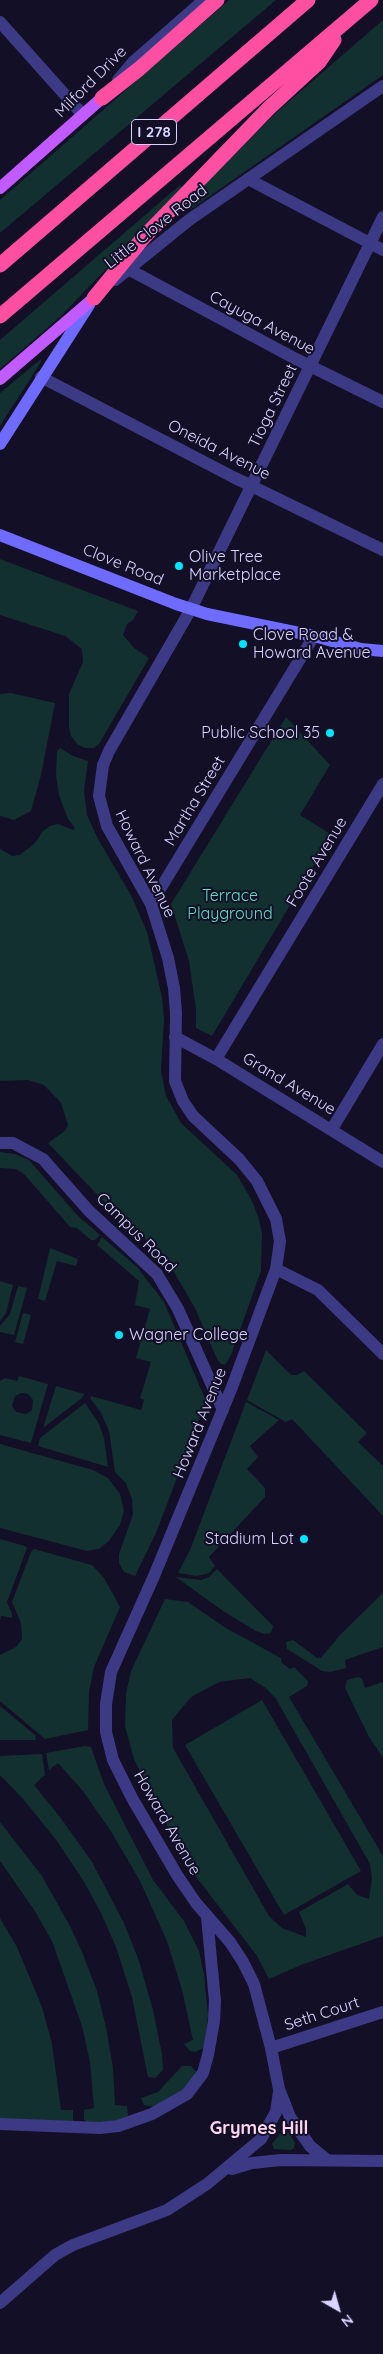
<!DOCTYPE html>
<style>
body{margin:0}
#map{position:relative;width:383px;height:2354px;overflow:hidden;background:#130f26;font-family:Quicksand,sans-serif}
canvas{display:block}
.north{position:absolute;left:313px;top:2284px;width:50px;height:50px;-webkit-text-stroke:4px #130f26;paint-order:stroke;rotate:142deg;font-size:14px;font-weight:700;line-height:20px;text-align:center;color:#d9d4ff}
.north::after{content:'';display:block;margin:auto;width:18px;height:22px;background:#d9d4ff;clip-path:polygon(50% 0,100% 100%,50% 72%,0 100%)}
</style>
<div id="map">
<canvas width="383" height="2354"></canvas>
<div class="north">N</div>
</div>
<script>
const g = document.querySelector('canvas').getContext('2d');
g.lineJoin = 'round';
function paint(path, color) {
  g.fillStyle = color;
  g.fill(path, 'evenodd');
}
function poly(rows) {
  const path = new Path2D();
  for (const r of rows) {
    path.moveTo(r[0], r[1]);
    for (let i = 2; i < r.length; i += 2) path.lineTo(r[i], r[i + 1]);
  }
  return path;
}
function strokePath(path, color, width, dash) {
  g.strokeStyle = color;
  g.lineWidth = width;
  g.lineCap = dash ? 'butt' : 'round';
  g.setLineDash(dash || []);
  g.stroke(path);
}
function label(font, color, halo, rows, align = 'center') {
  g.font = font + ' Quicksand,sans-serif';
  g.lineWidth = 4;
  g.setLineDash([]);
  g.textBaseline = 'middle';
  g.strokeStyle = halo;
  g.fillStyle = color;
  for (const [text, x, y, turn = 0] of rows) {
    g.save();
    g.translate(x, y);
    g.rotate((+turn || 0) * Math.PI / 180);
    g.textAlign = isNaN(turn) ? turn : align;
    if (halo) g.strokeText(text, 0, 0);
    g.fillText(text, 0, 0);
    g.restore();
  }
}
paint(poly([
 [229,0,276,0,0,233,0,200],
 [383,20,383,75,190,210,187,206,215,173,279,110],
 [180,185,183,189,61,316,0,369,0,340],
 [41,359,41,362,0,426,0,393],
 [0,559,138,611,133,620,127,624,123,635,134,648,149,658,99,744,94,748,85,748,77,744,71,736,69,727,69,694,83,662,82,649,65,636,0,615],
 [11,693,55,703,41,775,31,811,14,820,0,816,0,694],
 [286,717,330,765,300,815,332,835,212,1036,196,1028,196,1009,189,961,171,904],
 [60,748,73,756,88,761,84,790,87,815,98,839,132,897,147,932,162,997,164,1019,161,1071,166,1096,181,1123,237,1175,252,1201,258,1216,262,1233,261,1271,231,1355,225,1365,221,1364,217,1359,195,1308,164,1255,106,1204,48,1143,65,1131,68,1125,61,1103,44,1085,28,1080,0,1081,0,849,12,856,20,855,35,843,43,831,50,826,58,824,73,830,75,828,68,819,59,795,56,775,57,751],
 [0,1152,15,1154,29,1160,78,1216,100,1235,95,1240,91,1240,77,1228,70,1227,25,1175,16,1169,0,1168],
 [102,1237,137,1267,164,1302,206,1401,156,1533,135,1576,124,1572,119,1563,119,1554,133,1514,132,1499,126,1483,115,1472,109,1431,101,1413,90,1398,91,1396,141,1410,144,1400,140,1398,151,1362,136,1358,150,1309,135,1305,139,1281,97,1245],
 [50,1248,78,1259,76,1266,57,1261,45,1301,38,1299],
 [0,1281,13,1285,6,1313,0,1321],
 [18,1286,27,1288,14,1335,0,1332,0,1326,10,1314],
 [23,1313,31,1315,23,1344,15,1342],
 [266,1350,291,1375,297,1375,304,1371,367,1433,358,1442,383,1466,383,1516,292,1419,286,1422,247,1400],
 [19,1376,48,1384,31,1443,0,1435,0,1381,5,1378,17,1381],
 [21,1393,28,1394,33,1400,32,1410,26,1414,16,1412,12,1406,15,1396],
 [56,1386,84,1394,83,1397,43,1428],
 [246,1402,279,1420,250,1446,258,1457,247,1469,265,1488,265,1497,209,1557,215,1566,209,1573,197,1576,178,1573,190,1550],
 [85,1403,99,1424,104,1438,108,1467,38,1446,40,1438],
 [0,1444,93,1470,108,1478,120,1494,124,1511,120,1525,109,1541,99,1549,87,1551,0,1528],
 [0,1539,25,1546,27,1548,7,1602,12,1614,12,1618,1,1616,0,1620],
 [34,1549,92,1565,104,1578,120,1607,94,1667,89,1692,88,1730,45,1739,0,1701,0,1655,16,1647,22,1639,21,1623,12,1602,31,1552],
 [217,1569,273,1626,271,1633,264,1634,256,1631,223,1611,176,1577,201,1580,209,1577],
 [383,1593,383,1647,345,1660,346,1668,330,1672,322,1671,287,1649,286,1642,293,1640,317,1658,321,1658,340,1635],
 [165,1599,188,1602,226,1628,281,1658,282,1663,290,1669,294,1667,308,1681,307,1686,289,1697,383,1856,383,1936,301,1965,269,1979,257,1956,187,1865,134,1759,125,1726,126,1693,131,1671],
 [250,1678,266,1688,276,1699,370,1864,372,1878,369,1899,357,1895,348,1884,299,1912,306,1929,306,1937,282,1928,269,1916,173,1748,172,1720,191,1697,219,1682],
 [358,1677,362,1679,365,1688,383,1682,383,1758,368,1735,345,1688,347,1680],
 [262,1700,361,1871,284,1915,185,1745],
 [0,1706,35,1735,36,1740,0,1740],
 [85,1746,91,1747,104,1784,153,1880,184,1921,199,1951,204,1974,208,2015,205,2043,203,2048,196,2052,190,2051,184,2044,193,2040,182,1990,167,1941,140,1881,112,1833,83,1791,58,1763,49,1770,46,1753],
 [42,1754,45,1775,34,1785,60,1817,92,1862,124,1923,139,1961,153,2010,162,2054,163,2070,155,2078,148,2077,132,1997,116,1947,101,1913,83,1880,57,1841,24,1800,0,1775,0,1756],
 [0,1822,42,1876,71,1928,82,1952,97,1991,106,2027,113,2068,115,2105,127,2106,128,2115,126,2118,104,2123,87,2123,84,2119,84,2110,94,2108,90,2062,82,2026,52,1941,33,1908,0,1861],
 [0,1918,17,1947,42,2007,52,2044,61,2110,73,2110,73,2122,0,2119],
 [182,2066,191,2066,197,2073,186,2088,154,2107,144,2105,141,2098,158,2092],
 [284,2129,288,2131,295,2143,294,2148,291,2150,274,2149,272,2144]
]), '#12302f');
strokePath(poly([
 [0,22,83,115],
 [248,179,383,250],
 [128,269,294,358,383,402],
 [41,377,233,477,383,550],
 [151,904,314,636],
 [175,1037,216,1059,383,1162],
 [216,1059,383,784],
 [332,1129,383,1044],
 [0,1143,13,1143,43,1159,89,1211,157,1274,178,1309,223,1410],
 [276,1269,318,1290,383,1354],
 [271,2048,383,2012],
 [0,2124,100,2128,118,2126,152,2114,187,2094,203,2073,208,2055,214,2021,215,2001,207,1917],
 [327,2160,310,2146,290,2117,279,2089,271,2048,254,1984,243,1962,230,1942,196,1903,177,1875,132,1798,113,1760,106,1732,106,1704,111,1672,154,1576,232,1387,276,1269,280,1241,276,1219,257,1181,239,1159,193,1116,183,1101,175,1081,176,1013,174,988,168,958,151,904,107,826,99,796,103,765,109,751,191,609,383,217],
 [232,2169,252,2163,281,2160,383,2161],
 [0,2303,55,2255,73,2245,167,2210,207,2184,261,2139,276,2112,279,2092]
]), '#3d3a85', 12);
strokePath(poly([
 [118,80,133,62,204,0],
 [115,280,189,220,383,86]
]), '#3d3a85', 12);
strokePath(poly([
 [0,444,89,305],
 [0,535,176,604,207,614,314,636,361,649,383,651]
]), '#6f6bff', 12);
strokePath(poly([
 [0,188,102,98],
 [0,379,94,298]
]), '#c25bff', 12);
strokePath(poly([
 [102,98,139,69,217,0],
 [0,265,308,0],
 [94,298,144,237,269,108,319,62,334,40],
 [0,316,371,0]
]), '#ff4fa3', 15);
for (const [x, y, r, color] of [
 [179,566,5,"#00e5ff"],
 [243,644,5,"#00e5ff"],
 [330,733,5,"#00e5ff"],
 [119,1335,5,"#00e5ff"],
 [304,1539,5,"#00e5ff"]
]) {
  const dot = new Path2D();
  dot.arc(x, y, r, 0, 2 * Math.PI);
  g.fillStyle = color;
  g.fill(dot);
  strokePath(dot, '#130f26', 2);
}
for (const [x, y, w] of [
 [154,132,45]
]) {
  const box = new Path2D();
  box.roundRect(x - w / 2, y - 12.5, w, 25, 4);
  g.fillStyle = '#130f26';
  g.fill(box);
  strokePath(box, '#d9d4ff', 1);
}
label('bold 15px', '#d9d4ff', null, [
 ["I 278",154,132]
]);
label('16px', '#d9d4ff', '#130f26', [
 ["Milford Drive",91,82,-45],
 ["Little Clove Road",156,227,-38],
 ["Cayuga Avenue",262,323,28],
 ["Tioga Street",273,406,-64],
 ["Oneida Avenue",219,450,27],
 ["Clove Road",123,565,22],
 ["Martha Street",195,801,-59],
 ["Foote Avenue",317,862,-59],
 ["Howard Avenue",145,864,64],
 ["Grand Avenue",289,1084,31],
 ["Campus Road",136,1233,45],
 ["Howard Avenue",200,1423,-68],
 ["Howard Avenue",167,1823,60],
 ["Seth Court",322,2014,-18]
]);
label('16px', '#d9d4ff', '#130f26', [
 ["Olive Tree",189,557],
 ["Marketplace",189,575],
 ["Clove Road &",253,635],
 ["Howard Avenue",253,653],
 ["Public School 35",320,733,"right"],
 ["Wagner College",129,1335],
 ["Stadium Lot",294,1539,"right"]
], 'left');
label('16px', '#5fe0c0', '#130f26', [
 ["Terrace",230,896],
 ["Playground",230,914]
]);
label('bold 18px', '#ffd6f0', '#130f26', [
 ["Grymes Hill",259,2129]
]);
</script>
